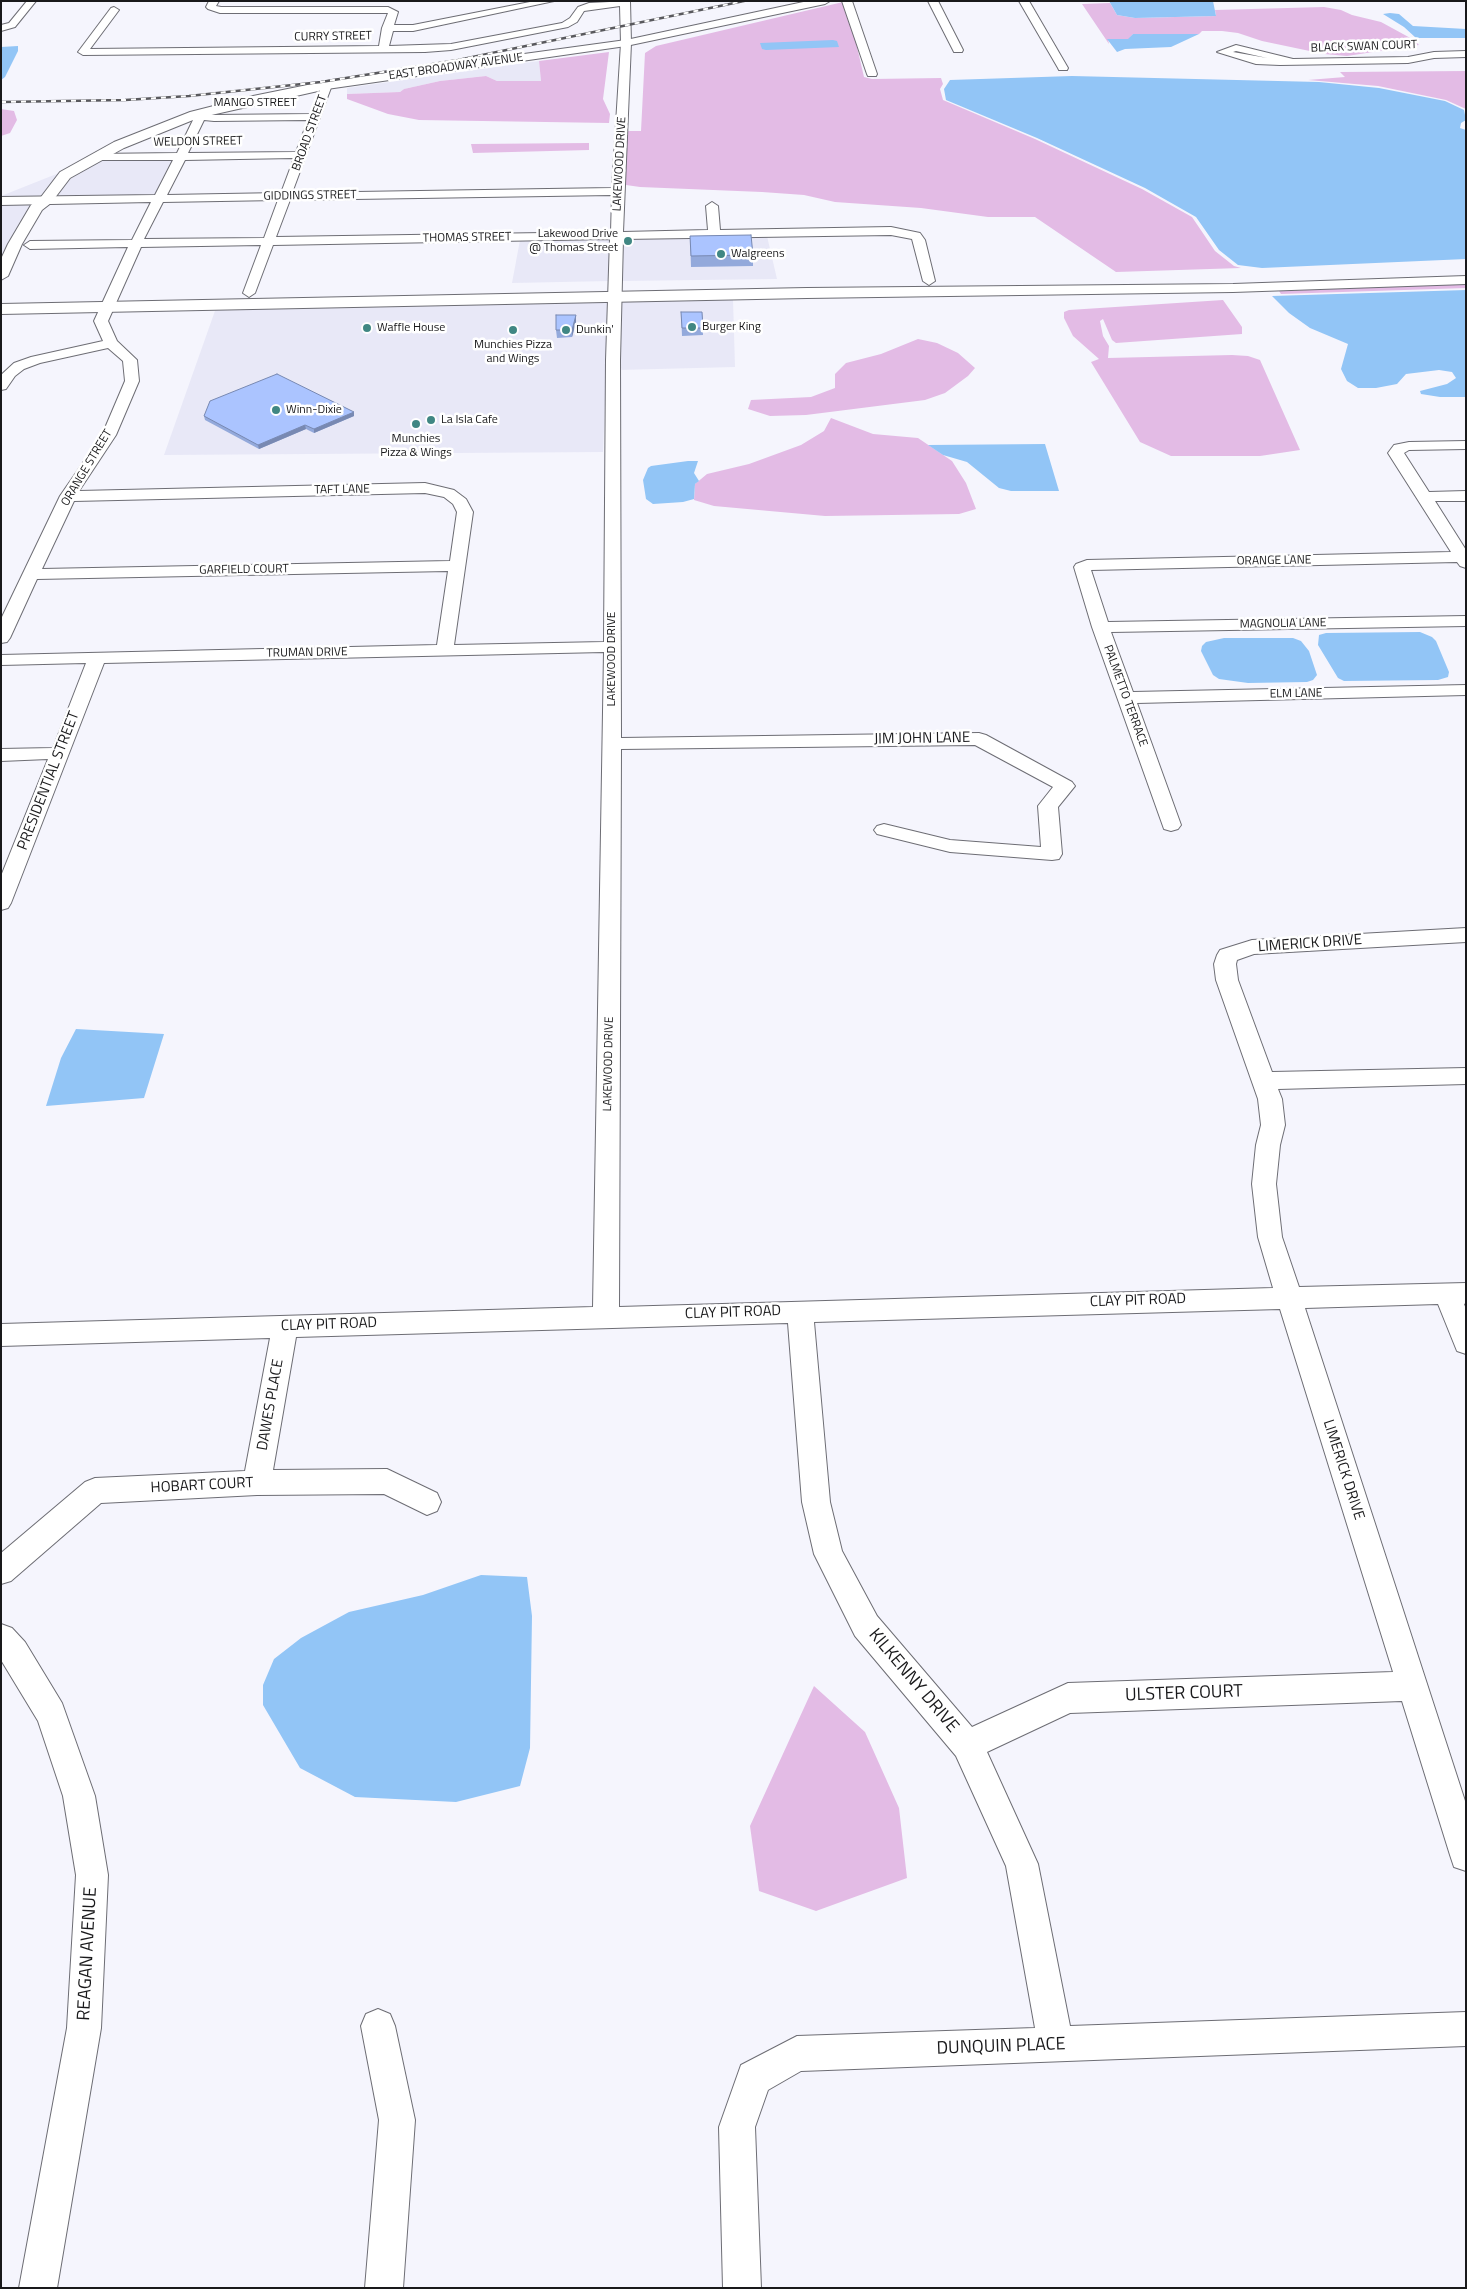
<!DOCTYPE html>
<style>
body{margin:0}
#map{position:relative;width:1467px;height:2289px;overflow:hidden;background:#f5f5fd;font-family:"Titillium Web",sans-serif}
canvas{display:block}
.frame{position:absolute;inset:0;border:2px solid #19191b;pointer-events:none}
</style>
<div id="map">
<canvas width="1467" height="2289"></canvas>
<div class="frame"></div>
</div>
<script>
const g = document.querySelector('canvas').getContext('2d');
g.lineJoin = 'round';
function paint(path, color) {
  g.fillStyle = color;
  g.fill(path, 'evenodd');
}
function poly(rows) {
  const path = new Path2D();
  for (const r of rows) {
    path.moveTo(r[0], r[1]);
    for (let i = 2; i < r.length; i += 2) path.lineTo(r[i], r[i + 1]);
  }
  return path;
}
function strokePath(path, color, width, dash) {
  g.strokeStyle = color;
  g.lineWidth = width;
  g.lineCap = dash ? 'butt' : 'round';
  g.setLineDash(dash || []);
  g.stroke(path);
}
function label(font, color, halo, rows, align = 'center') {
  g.font = font + ' "Titillium Web",sans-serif';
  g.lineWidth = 5;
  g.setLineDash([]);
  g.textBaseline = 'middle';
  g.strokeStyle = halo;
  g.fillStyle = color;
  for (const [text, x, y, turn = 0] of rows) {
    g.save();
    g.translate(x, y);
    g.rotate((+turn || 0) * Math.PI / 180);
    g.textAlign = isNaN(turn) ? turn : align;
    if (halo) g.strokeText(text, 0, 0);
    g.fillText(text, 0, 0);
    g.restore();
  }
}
paint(poly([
 [539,61,541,81,497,81,486,76,440,81,404,89,400,92,347,94,347,88],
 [174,158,155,197,52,198,70,175,96,159],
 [69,169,42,198,1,199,1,196],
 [38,202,1,261,1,203],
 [767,236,777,279,621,281,621,238],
 [611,238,610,281,512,283,520,240],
 [733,299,735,367,619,370,620,301],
 [609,301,603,452,164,455,216,308]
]), '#e8e8f7');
paint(poly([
 [843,2,854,34,864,77,872,79,941,78,943,84,940,89,943,100,1035,139,1142,189,1192,217,1215,251,1234,266,1241,268,1116,272,1035,217,988,217,921,208,835,202,804,195,762,192,640,187,626,185,623,179,626,131,641,131,645,53,656,46],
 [1110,3,1117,15,1135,18,1216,16,1215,10,1324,7,1341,10,1352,15,1381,22,1414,40,1419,45,1347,56,1324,54,1262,41,1238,33,1222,31,1202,31,1199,34,1133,34,1129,39,1108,39,1109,44,1082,4],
 [609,52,603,99,610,114,609,123,419,120,388,114,347,99,347,94,400,92,404,89,440,81,486,76,497,81,541,81,539,61],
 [1466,71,1466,109,1446,100,1378,86,1308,80,1345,77,1340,72],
 [1,109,14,111,17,120,10,133,1,136],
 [589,143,589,150,473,153,471,144],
 [1466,284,1466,288,1281,294,1279,291],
 [1223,300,1242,327,1242,334,1116,343,1112,340,1103,319,1100,321,1103,336,1109,346,1108,358,1232,355,1248,356,1260,360,1300,450,1260,456,1171,456,1140,442,1091,362,1099,359,1073,336,1064,318,1064,312,1069,310],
 [918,339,937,343,958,353,975,368,968,376,945,393,925,400,806,415,770,416,748,409,751,400,811,397,835,388,835,374,846,363,881,354],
 [831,418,873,434,918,438,952,461,966,483,976,509,959,514,825,516,714,506,694,500,695,484,707,474,749,464,801,445,824,431],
 [814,1686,865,1732,899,1808,907,1878,816,1911,759,1891,750,1826]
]), '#e3bbe5');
paint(poly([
 [1109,1,1213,1,1216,16,1135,18,1117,15],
 [1390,13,1399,14,1413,26,1466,29,1466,38,1416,38,1404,27,1383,14],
 [1133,34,1199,34,1171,47,1125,49,1117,52,1107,39,1128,39],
 [833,40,837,41,839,47,766,50,762,49,760,43],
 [18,46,18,51,5,77,1,80,1,47],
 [1072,76,1319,82,1379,88,1445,101,1464,110,1466,120,1461,123,1460,128,1466,130,1466,259,1262,268,1238,265,1219,250,1196,217,1145,188,1037,138,946,100,944,89,950,80],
 [1466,290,1466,397,1440,397,1421,394,1420,391,1447,384,1456,378,1452,372,1439,370,1406,374,1397,384,1376,388,1358,388,1347,381,1341,369,1348,344,1310,328,1289,313,1272,296],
 [1045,444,1059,491,1011,491,999,488,967,462,943,455,928,445],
 [688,461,698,461,694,473,699,481,695,484,694,499,683,502,653,504,646,499,643,480,648,468,651,466],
 [1420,632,1432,637,1436,641,1449,672,1448,677,1438,680,1344,681,1338,678,1318,645,1319,635,1326,633],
 [1224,638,1293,638,1301,641,1309,651,1317,675,1313,680,1307,682,1248,683,1219,679,1213,675,1201,651,1202,646,1206,642],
 [76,1029,164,1034,144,1098,46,1106,61,1058],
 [481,1575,527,1577,532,1616,530,1748,520,1786,456,1802,355,1797,300,1768,263,1705,263,1685,274,1659,301,1638,349,1612,423,1595]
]), '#92c5f6');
const minor = poly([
 [27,1,36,1,15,27,1,31,1,25,9,23,27,1],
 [209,1,219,1,216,6,221,7,388,7,398,12,394,25,413,25,535,1,554,1,413,31,393,31,389,46,451,44,562,23,570,18,578,7,589,3,630,1,631,43,623,232,708,230,706,206,712,202,718,206,720,230,891,227,920,233,925,240,935,281,929,285,923,281,912,239,891,235,623,239,620,360,621,738,979,733,986,735,1072,782,1075,786,1058,807,1062,854,1059,859,1052,860,950,852,877,834,874,830,877,826,884,824,950,840,1041,847,1038,806,1053,787,975,745,621,749,619,1307,1273,1288,1258,1237,1252,1184,1256,1145,1261,1125,1258,1099,1216,980,1214,964,1217,955,1220,950,1252,940,1466,928,1466,942,1254,954,1237,960,1236,964,1238,980,1272,1072,1466,1068,1466,1084,1278,1089,1282,1099,1285,1125,1280,1145,1276,1184,1282,1237,1299,1287,1466,1283,1466,1303,1464,1304,1466,1309,1466,1354,1457,1351,1438,1304,1305,1308,1466,1804,1466,1871,1454,1867,1450,1855,1402,1701,1070,1713,987,1752,1038,1864,1070,2026,1466,2012,1466,2046,801,2071,768,2090,755,2127,761,2288,723,2288,719,2127,741,2065,797,2036,1035,2028,1006,1866,956,1756,855,1636,814,1554,802,1502,788,1323,296,1337,273,1470,387,1469,437,1493,441,1502,437,1511,427,1515,384,1494,257,1495,101,1503,11,1581,1,1584,1,1553,85,1482,95,1478,245,1471,270,1338,1,1346,1,1324,593,1307,604,652,104,663,11,903,8,908,1,910,1,876,48,759,1,761,1,749,53,748,86,663,1,665,1,655,437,645,448,571,37,579,10,638,7,642,1,643,1,619,60,496,102,435,125,381,123,361,108,348,40,363,24,369,15,376,6,389,1,390,1,375,14,363,31,357,103,341,94,321,128,247,30,249,24,245,30,241,132,240,151,202,1,205,1,197,155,195,173,160,95,160,89,157,95,154,177,153,193,120,189,115,194,112,214,115,311,114,322,85,327,82,332,85,292,193,612,188,621,43,620,6,584,11,577,22,568,27,451,50,425,52,83,55,78,52,111,8,114,7,119,10,90,49,379,46,382,28,388,13,220,13,208,9,206,7,209,1],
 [204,120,214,121,308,120,296,152,188,153,204,120],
 [294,158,281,193,167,195,185,160,294,158],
 [612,195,611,232,276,237,290,200,612,195],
 [278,200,264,238,144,239,163,202,278,200],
 [610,239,606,360,604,642,454,645,473,512,466,499,454,490,425,483,79,491,116,435,139,381,137,360,117,341,108,321,141,247,261,245,243,293,249,297,255,293,273,245,610,239],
 [425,493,444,497,453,504,457,512,450,561,42,569,74,501,425,493],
 [1280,1309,1393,1672,1068,1683,972,1727,877,1616,842,1551,830,1502,814,1322,1280,1309],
 [842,1,852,1,877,74,876,76,868,76,867,74,842,1],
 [928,1,938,1,963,50,962,52,954,52,953,50,928,1],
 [1019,1,1029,1,1068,68,1067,70,1059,70,1058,68,1019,1],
 [1236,45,1293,59,1408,57,1434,52,1466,51,1466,57,1434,58,1408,63,1280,65,1256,64,1217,52,1236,45],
 [1236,51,1267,58,1233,52,1236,51],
 [1466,441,1466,449,1409,450,1404,453,1429,492,1466,491,1466,501,1435,501,1466,550,1466,568,1460,566,1457,562,1091,570,1108,622,1466,616,1466,626,1111,632,1133,692,1466,685,1466,695,1137,703,1181,825,1178,829,1171,831,1164,829,1092,627,1074,567,1076,564,1087,560,1451,552,1388,453,1394,445,1409,442,1466,441],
 [1,1624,12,1628,25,1642,62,1703,95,1796,108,1875,101,2028,57,2288,19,2288,67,2028,76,1875,63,1796,38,1721,1,1660,1,1624],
 [378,2009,390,2014,395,2026,415,2120,403,2288,365,2288,379,2120,361,2026,366,2014,378,2009]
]);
const major = poly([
 [808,1,830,1,825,4,626,46,327,89,198,118,124,148,70,178,51,203,42,210,22,244,8,276,1,280,1,259,8,244,31,205,41,197,60,172,114,142,190,112,253,96,327,81,626,40,808,1],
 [1466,276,1466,284,1233,292,807,298,1,314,1,304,807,288,1233,284,1466,276]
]);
strokePath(minor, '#6d6d74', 2);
strokePath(major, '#6d6d74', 2);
paint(minor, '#fff');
paint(major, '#fff');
const rail = poly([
 [1,102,125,100,189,96,321,82,458,60,744,1]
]);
strokePath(rail, '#59595d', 2.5);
strokePath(rail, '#fff', 2, [5]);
paint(poly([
 [690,236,753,255,753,266,691,267],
 [681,312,702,312,703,335,682,336],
 [576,315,576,322,572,337,557,338,556,330],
 [354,412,354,416,314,433,306,429,259,449,205,420,204,416]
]), '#93a9db');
paint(poly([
 [576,315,576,322,572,337,572,330],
 [354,412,354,416,314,433,314,429],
 [305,425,306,429,259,449,258,445]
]), '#7889b2');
const building = poly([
 [751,235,753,255,691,256,690,236,751,235],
 [681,312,702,312,703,328,682,328,681,312],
 [556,315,576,315,572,330,556,330,556,315],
 [277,374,354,412,314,429,305,425,258,445,204,416,210,401,277,374]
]);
paint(building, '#abc4ff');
strokePath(building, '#7889b2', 1);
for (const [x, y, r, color] of [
 [628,241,5,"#408783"],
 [721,254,5,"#408783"],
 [692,327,5,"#408783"],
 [367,328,5,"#408783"],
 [513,330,5,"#408783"],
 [566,330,5,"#408783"],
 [276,410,5,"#408783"],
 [431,420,5,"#408783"],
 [416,424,5,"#408783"]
]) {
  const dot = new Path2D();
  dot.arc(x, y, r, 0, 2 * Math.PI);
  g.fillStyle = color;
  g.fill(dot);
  strokePath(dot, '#fff', 2);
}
label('12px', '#19191b', '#fff', [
 ["CURRY STREET",333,37,-1],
 ["BLACK SWAN COURT",1364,47,-2],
 ["EAST BROADWAY AVENUE",456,67,-8],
 ["MANGO STREET",255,103],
 ["BROAD STREET",310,133,-70],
 ["WELDON STREET",198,142,-1],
 ["LAKEWOOD DRIVE",620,164,-87],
 ["GIDDINGS STREET",310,196,-1],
 ["THOMAS STREET",467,238,-1],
 ["ORANGE STREET",87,468,-59],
 ["TAFT LANE",342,490,-1],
 ["ORANGE LANE",1274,561,-1],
 ["GARFIELD COURT",244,570,-1],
 ["MAGNOLIA LANE",1283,624,-1],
 ["TRUMAN DRIVE",307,653,-1],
 ["LAKEWOOD DRIVE",612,659,-90],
 ["ELM LANE",1296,694,-1],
 ["PALMETTO TERRACE",1125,696,70],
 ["LAKEWOOD DRIVE",609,1064,-89]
]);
label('12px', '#19191b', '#fff', [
 ["Lakewood Drive",618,234,"right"],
 ["@ Thomas Street",618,248,"right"],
 ["Walgreens",731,254],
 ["Burger King",702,327],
 ["Waffle House",377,328],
 ["Dunkin'",576,330],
 ["Munchies Pizza",513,345,"center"],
 ["and Wings",513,359,"center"],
 ["Winn-Dixie",286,410],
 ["La Isla Cafe",441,420],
 ["Munchies",416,439,"center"],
 ["Pizza & Wings",416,453,"center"]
], 'left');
label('15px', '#19191b', '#fff', [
 ["JIM JOHN LANE",922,739,-1],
 ["PRESIDENTIAL STREET",49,781,-69],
 ["LIMERICK DRIVE",1310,944,-4],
 ["CLAY PIT ROAD",1138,1301,-2],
 ["CLAY PIT ROAD",733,1313,-2],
 ["CLAY PIT ROAD",329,1325,-2],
 ["DAWES PLACE",271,1405,-80],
 ["LIMERICK DRIVE",1343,1470,72],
 ["HOBART COURT",202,1486,-3]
]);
label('18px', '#19191b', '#fff', [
 ["KILKENNY DRIVE",913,1681,50],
 ["ULSTER COURT",1184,1694,-2],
 ["REAGAN AVENUE",88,1954,-87],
 ["DUNQUIN PLACE",1001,2047,-2]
]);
</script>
